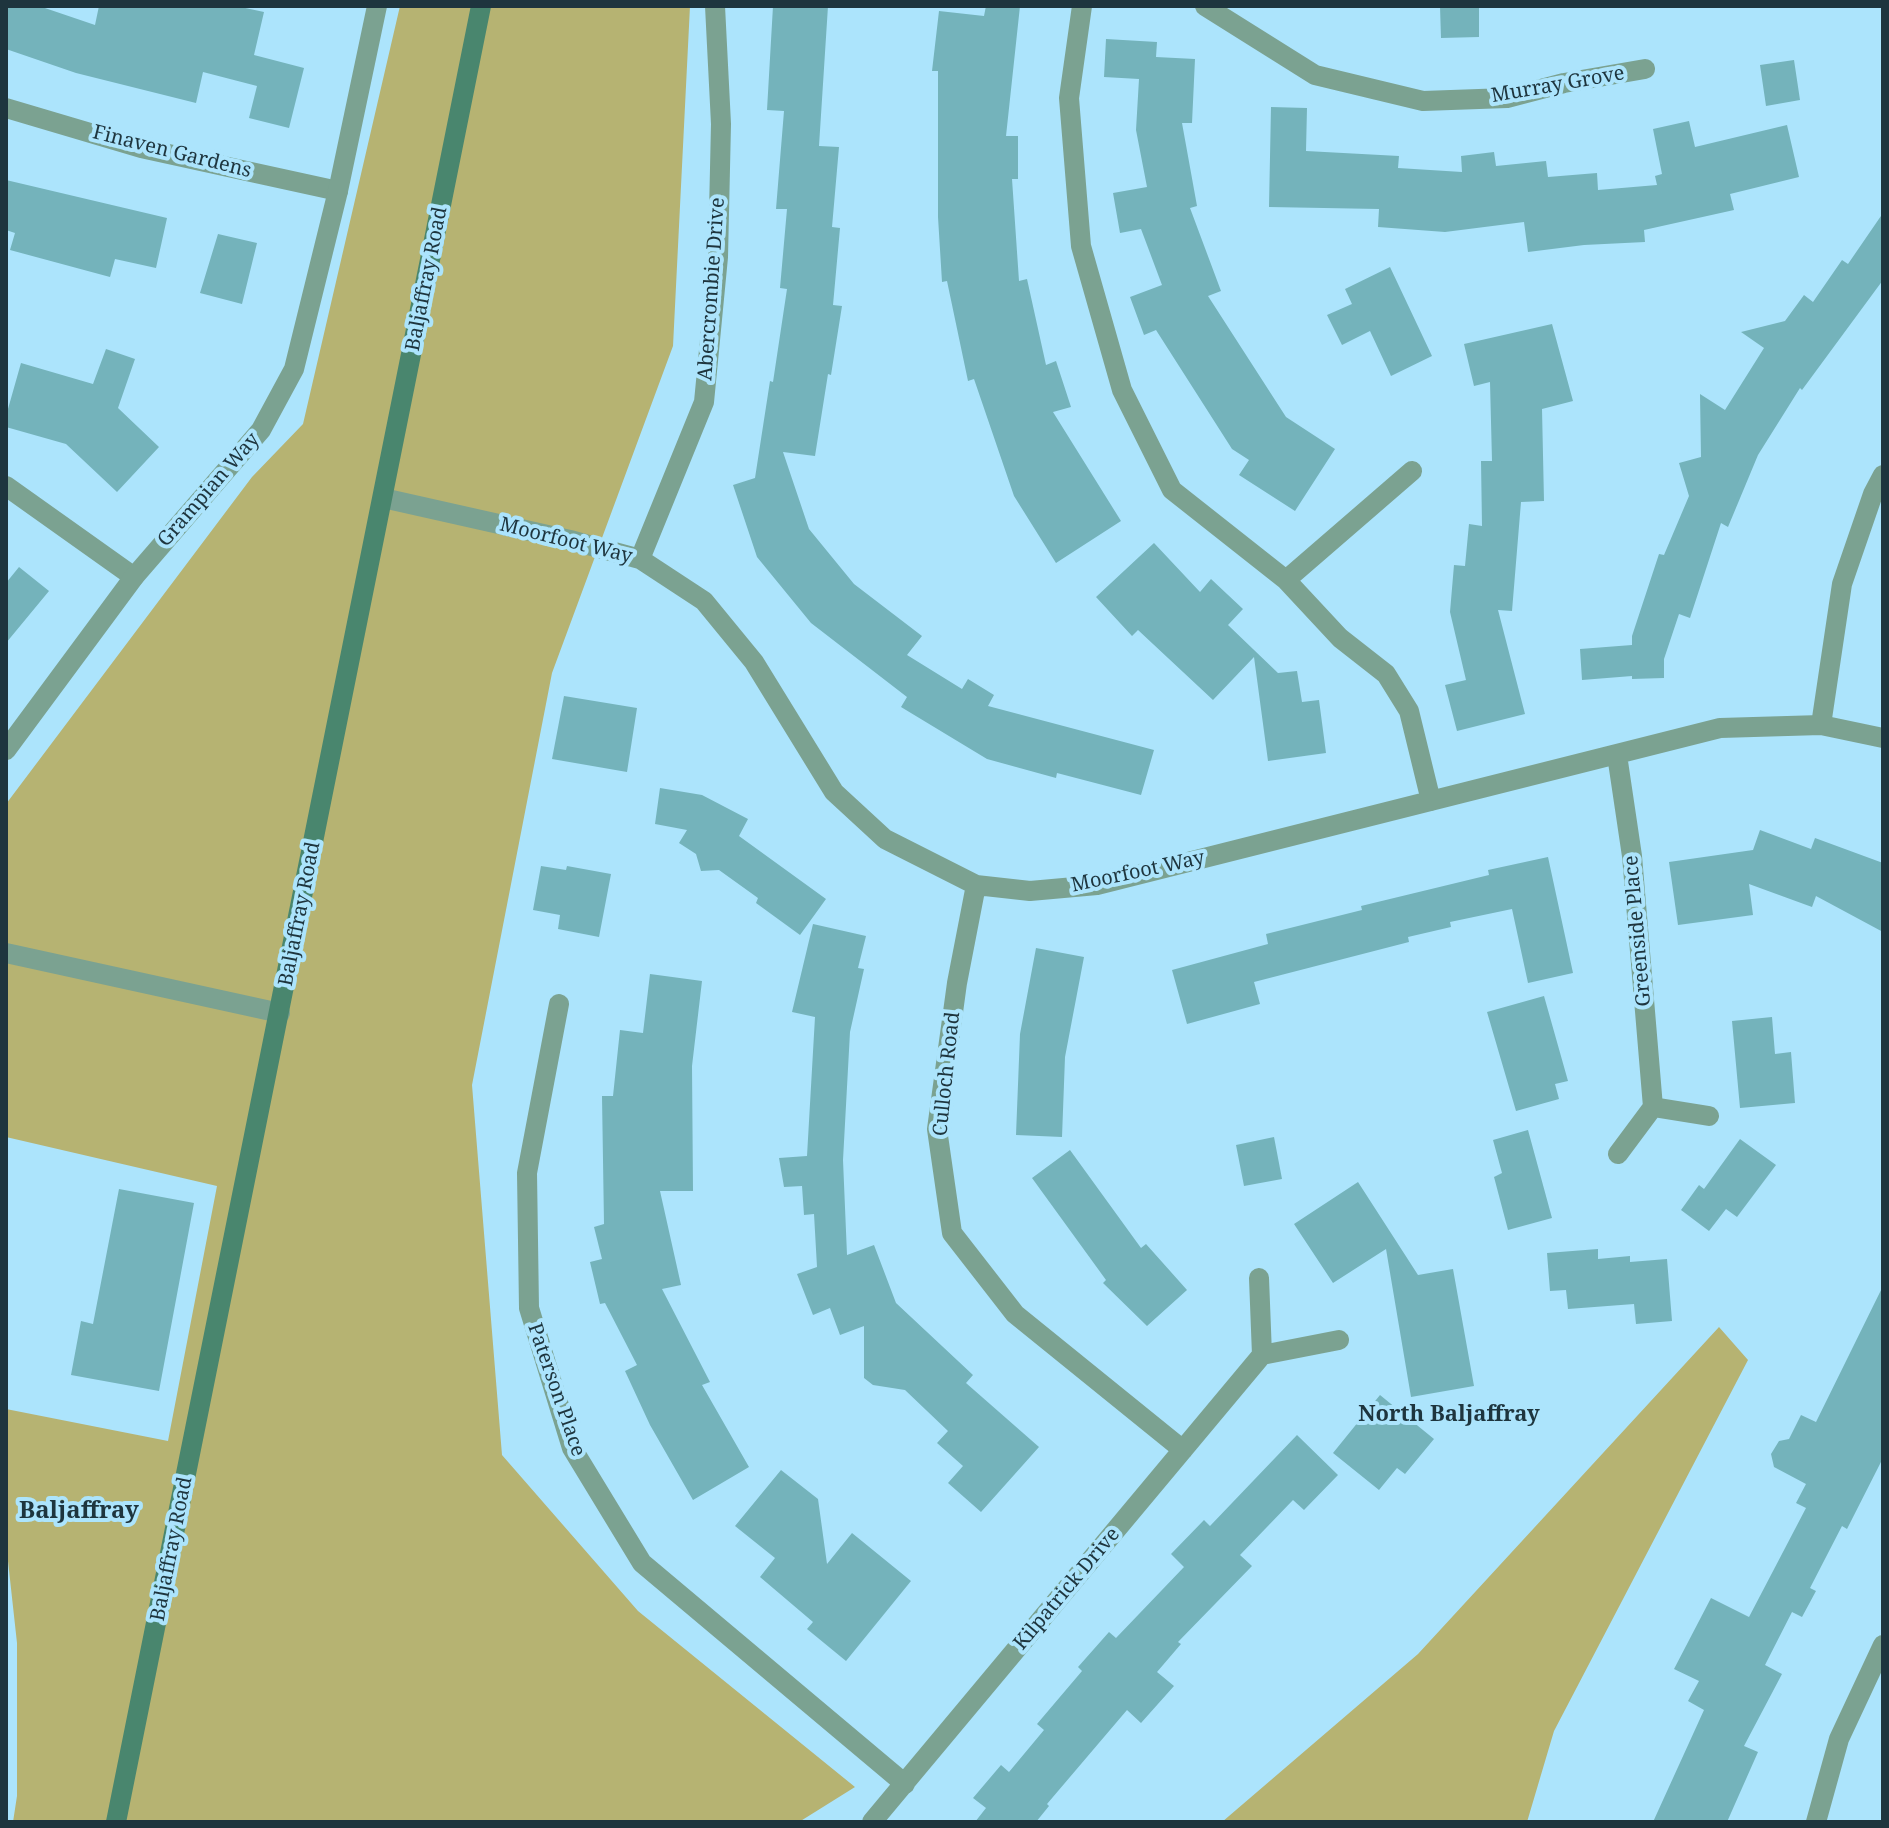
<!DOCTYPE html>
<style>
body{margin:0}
#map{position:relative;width:1889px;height:1828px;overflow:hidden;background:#ace4fc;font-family:"Noto Serif",serif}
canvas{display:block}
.frame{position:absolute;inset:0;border:8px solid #1e353e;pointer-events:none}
</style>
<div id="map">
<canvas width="1889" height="1828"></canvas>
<div class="frame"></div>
</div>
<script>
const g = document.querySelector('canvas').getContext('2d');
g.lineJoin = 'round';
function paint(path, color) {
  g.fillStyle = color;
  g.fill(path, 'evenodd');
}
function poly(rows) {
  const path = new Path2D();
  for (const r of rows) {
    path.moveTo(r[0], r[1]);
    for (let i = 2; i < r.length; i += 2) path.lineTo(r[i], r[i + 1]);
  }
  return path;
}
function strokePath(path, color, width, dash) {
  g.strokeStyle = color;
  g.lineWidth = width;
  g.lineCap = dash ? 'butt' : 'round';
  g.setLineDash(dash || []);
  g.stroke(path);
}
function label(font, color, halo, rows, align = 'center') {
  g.font = font + ' "Noto Serif",serif';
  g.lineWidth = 8;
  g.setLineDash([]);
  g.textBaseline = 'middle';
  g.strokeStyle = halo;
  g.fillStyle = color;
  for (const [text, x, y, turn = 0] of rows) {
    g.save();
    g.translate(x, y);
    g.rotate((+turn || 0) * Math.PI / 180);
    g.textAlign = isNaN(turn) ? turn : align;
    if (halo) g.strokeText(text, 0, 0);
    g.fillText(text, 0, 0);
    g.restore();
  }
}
paint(poly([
 [400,6,690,6,673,346,552,673,472,1085,502,1455,638,1611,855,1787,799,1822,13,1822,17,1796,17,1643,6,1543,6,1409,168,1441,217,1186,6,1137,6,804,252,477,303,424],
 [1719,1327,1748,1360,1554,1731,1527,1822,1222,1822,1418,1654]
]), '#b6b372');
paint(poly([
 [6,6,39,6,95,25,99,6,236,6,264,12,254,55,304,68,289,128,249,118,257,86,203,72,196,103,76,73,6,49],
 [773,6,828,6,819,146,839,147,832,227,840,228,833,305,842,306,831,375,828,374,815,456,783,452,809,529,854,584,922,636,907,655,962,689,968,679,994,695,988,706,1154,750,1141,795,1057,773,1056,778,987,759,901,707,907,697,811,623,757,557,733,485,755,478,770,381,773,382,787,289,780,288,787,209,776,209,784,111,767,110],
 [986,6,1020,6,1006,136,1018,136,1018,179,1012,179,1019,281,1027,279,1046,365,1056,361,1071,407,1053,412,1121,521,1056,563,1014,496,974,379,968,381,947,281,942,282,938,217,938,71,932,71,939,11,984,16],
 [1440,6,1479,6,1479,37,1441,38],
 [1106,39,1157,42,1156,57,1195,59,1192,123,1182,123,1197,206,1190,208,1221,291,1208,296,1286,417,1335,449,1295,511,1239,475,1249,460,1232,449,1156,330,1144,335,1130,297,1162,285,1141,229,1120,233,1113,193,1147,187,1136,130,1139,79,1104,77],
 [1794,60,1800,100,1766,106,1760,65],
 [1271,107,1307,108,1306,151,1399,156,1398,168,1462,172,1461,156,1494,152,1496,166,1546,161,1548,177,1597,173,1598,190,1657,185,1655,176,1662,174,1653,129,1689,121,1695,147,1787,125,1799,177,1730,194,1734,210,1644,230,1645,242,1584,245,1528,252,1524,222,1445,232,1378,227,1379,209,1269,207],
 [6,180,167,218,156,268,115,259,110,277,10,250,15,233,6,230],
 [1883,213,1883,280,1802,390,1800,388,1758,455,1728,527,1721,523,1690,618,1679,614,1664,659,1664,678,1632,679,1632,676,1582,680,1580,649,1632,645,1632,636,1659,554,1664,555,1689,496,1679,463,1701,457,1700,394,1725,410,1764,348,1741,332,1785,321,1804,295,1813,302,1842,260,1848,264],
 [218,234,257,243,242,304,200,293],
 [1390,267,1432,356,1391,376,1370,331,1342,345,1327,315,1352,304,1345,289],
 [1552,324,1573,401,1542,409,1544,501,1521,502,1512,611,1498,610,1525,714,1457,731,1445,685,1466,680,1450,612,1454,565,1465,566,1469,524,1482,526,1481,461,1492,461,1490,382,1474,386,1464,344],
 [106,349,135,359,118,408,159,447,117,492,66,444,6,427,6,416,21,363,93,384],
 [1154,543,1200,592,1211,579,1243,609,1228,625,1278,673,1297,671,1302,702,1319,700,1326,753,1268,761,1254,657,1213,700,1138,630,1132,636,1096,597],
 [19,567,49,591,6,643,6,583],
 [564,696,637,708,627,772,552,759],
 [660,788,702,795,748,819,739,836,826,899,800,935,756,903,758,898,719,870,701,871,696,854,679,843,687,830,655,824],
 [1760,830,1811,849,1815,838,1883,863,1883,932,1816,896,1812,907,1749,884,1753,915,1678,925,1669,862,1753,850],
 [1548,857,1573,973,1528,983,1512,909,1450,922,1451,927,1408,937,1409,942,1254,982,1260,1004,1187,1024,1172,970,1268,944,1266,934,1362,910,1361,906,1489,875,1488,870],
 [541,866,566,870,567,866,611,874,599,937,558,929,560,915,533,910],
 [813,924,866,936,858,968,864,969,850,1032,843,1160,847,1255,874,1245,896,1303,973,1375,966,1383,1039,1447,981,1512,948,1483,963,1466,937,1443,948,1431,905,1390,873,1385,864,1378,864,1326,840,1335,830,1308,813,1315,797,1274,817,1267,814,1214,804,1215,802,1186,784,1187,779,1158,807,1156,815,1017,792,1012],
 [1036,948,1084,957,1065,1057,1062,1137,1016,1135,1020,1034],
 [650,974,702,981,692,1066,693,1191,660,1191,681,1285,662,1289,710,1382,702,1385,749,1467,693,1500,650,1425,625,1371,637,1365,605,1303,600,1304,590,1262,602,1259,594,1227,604,1224,602,1096,613,1096,620,1030,643,1033],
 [1544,996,1568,1081,1555,1084,1559,1099,1516,1111,1487,1012],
 [1772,1017,1775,1054,1791,1052,1795,1103,1740,1108,1732,1021],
 [1528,1130,1552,1218,1508,1230,1494,1177,1502,1173,1493,1140],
 [1274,1137,1282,1179,1244,1186,1236,1145],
 [1740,1139,1776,1165,1737,1217,1726,1209,1709,1231,1681,1210,1699,1185,1704,1189],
 [1070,1150,1141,1248,1146,1244,1187,1290,1147,1326,1103,1283,1106,1280,1032,1178],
 [1358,1182,1418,1275,1453,1269,1474,1386,1411,1397,1386,1249,1333,1283,1294,1224],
 [119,1189,194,1203,159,1391,71,1375,81,1321,93,1324],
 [1598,1249,1598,1259,1630,1256,1630,1262,1667,1259,1672,1321,1636,1324,1634,1304,1568,1309,1566,1290,1550,1291,1547,1253],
 [1883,1286,1883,1458,1847,1529,1842,1526,1810,1588,1816,1591,1802,1617,1792,1612,1765,1665,1782,1674,1744,1746,1758,1752,1727,1822,1653,1822,1704,1710,1688,1701,1699,1681,1674,1669,1711,1598,1749,1617,1806,1508,1796,1503,1806,1484,1774,1467,1771,1454,1779,1441,1789,1439,1801,1415,1816,1422],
 [1380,1395,1434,1439,1405,1474,1397,1468,1379,1490,1333,1453],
 [1297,1435,1338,1475,1304,1510,1293,1500,1240,1555,1252,1566,1178,1642,1181,1644,1157,1672,1174,1686,1141,1723,1127,1710,1047,1804,1049,1806,1036,1822,975,1822,986,1808,973,1798,1001,1765,1009,1772,1044,1730,1037,1724,1082,1671,1078,1667,1109,1632,1116,1638,1184,1567,1171,1554,1204,1520,1210,1526],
 [781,1470,818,1499,827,1564,852,1533,911,1581,846,1661,807,1629,813,1622,760,1577,775,1558,735,1526]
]), '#74b3bb');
strokePath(poly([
 [1082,6,1069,98,1081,246,1122,390,1172,490,1286,580,1340,638,1386,674,1409,711,1431,801],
 [1205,6,1315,75,1423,101,1507,98,1564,83,1645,69],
 [6,108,141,148,338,191],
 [6,486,134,577],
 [383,498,570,540,640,559,704,601,754,662,834,792,885,839,976,885,1030,891,1097,885,1720,728,1821,725,1883,738],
 [640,559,704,402,718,257,721,124,715,6],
 [1286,580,1412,471],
 [1821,725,1842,584,1873,494,1883,475],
 [1617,755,1632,856,1653,1107,1618,1154],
 [976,885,957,983,937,1129,952,1233,1015,1314,1183,1450],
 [559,1004,527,1173,529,1308,572,1448,642,1563,905,1784],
 [1653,1107,1709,1116],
 [1259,1278,1262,1355],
 [872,1822,1262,1355,1339,1340],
 [1816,1822,1839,1739,1883,1645]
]), '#7ba291', 20);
strokePath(poly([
 [6,750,134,577,261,430,294,369,338,191,377,6],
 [6,953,280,1013]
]), '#7ba291', 20);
strokePath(poly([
 [116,1822,481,6]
]), '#49866e', 20);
label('20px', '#1e353e', '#ace4fc', [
 ["Murray Grove",1558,85,-10],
 ["Finaven Gardens",172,152,14],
 ["Baljaffray Road",427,279,-79],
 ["Abercrombie Drive",712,289,-86],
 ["Grampian Way",209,490,-49],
 ["Moorfoot Way",566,541,14],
 ["Moorfoot Way",1138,872,-12],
 ["Baljaffray Road",300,914,-79],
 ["Greenside Place",1638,931,-95],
 ["Culloch Road",947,1074,-84],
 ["Paterson Place",556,1390,71],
 ["Baljaffray Road",172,1549,-79],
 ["Kilpatrick Drive",1067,1589,-50]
]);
label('bold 22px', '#1e353e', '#ace4fc', [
 ["North Baljaffray",1449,1415]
]);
label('bold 24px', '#1e353e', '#ace4fc', [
 ["Baljaffray",79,1511]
]);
</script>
